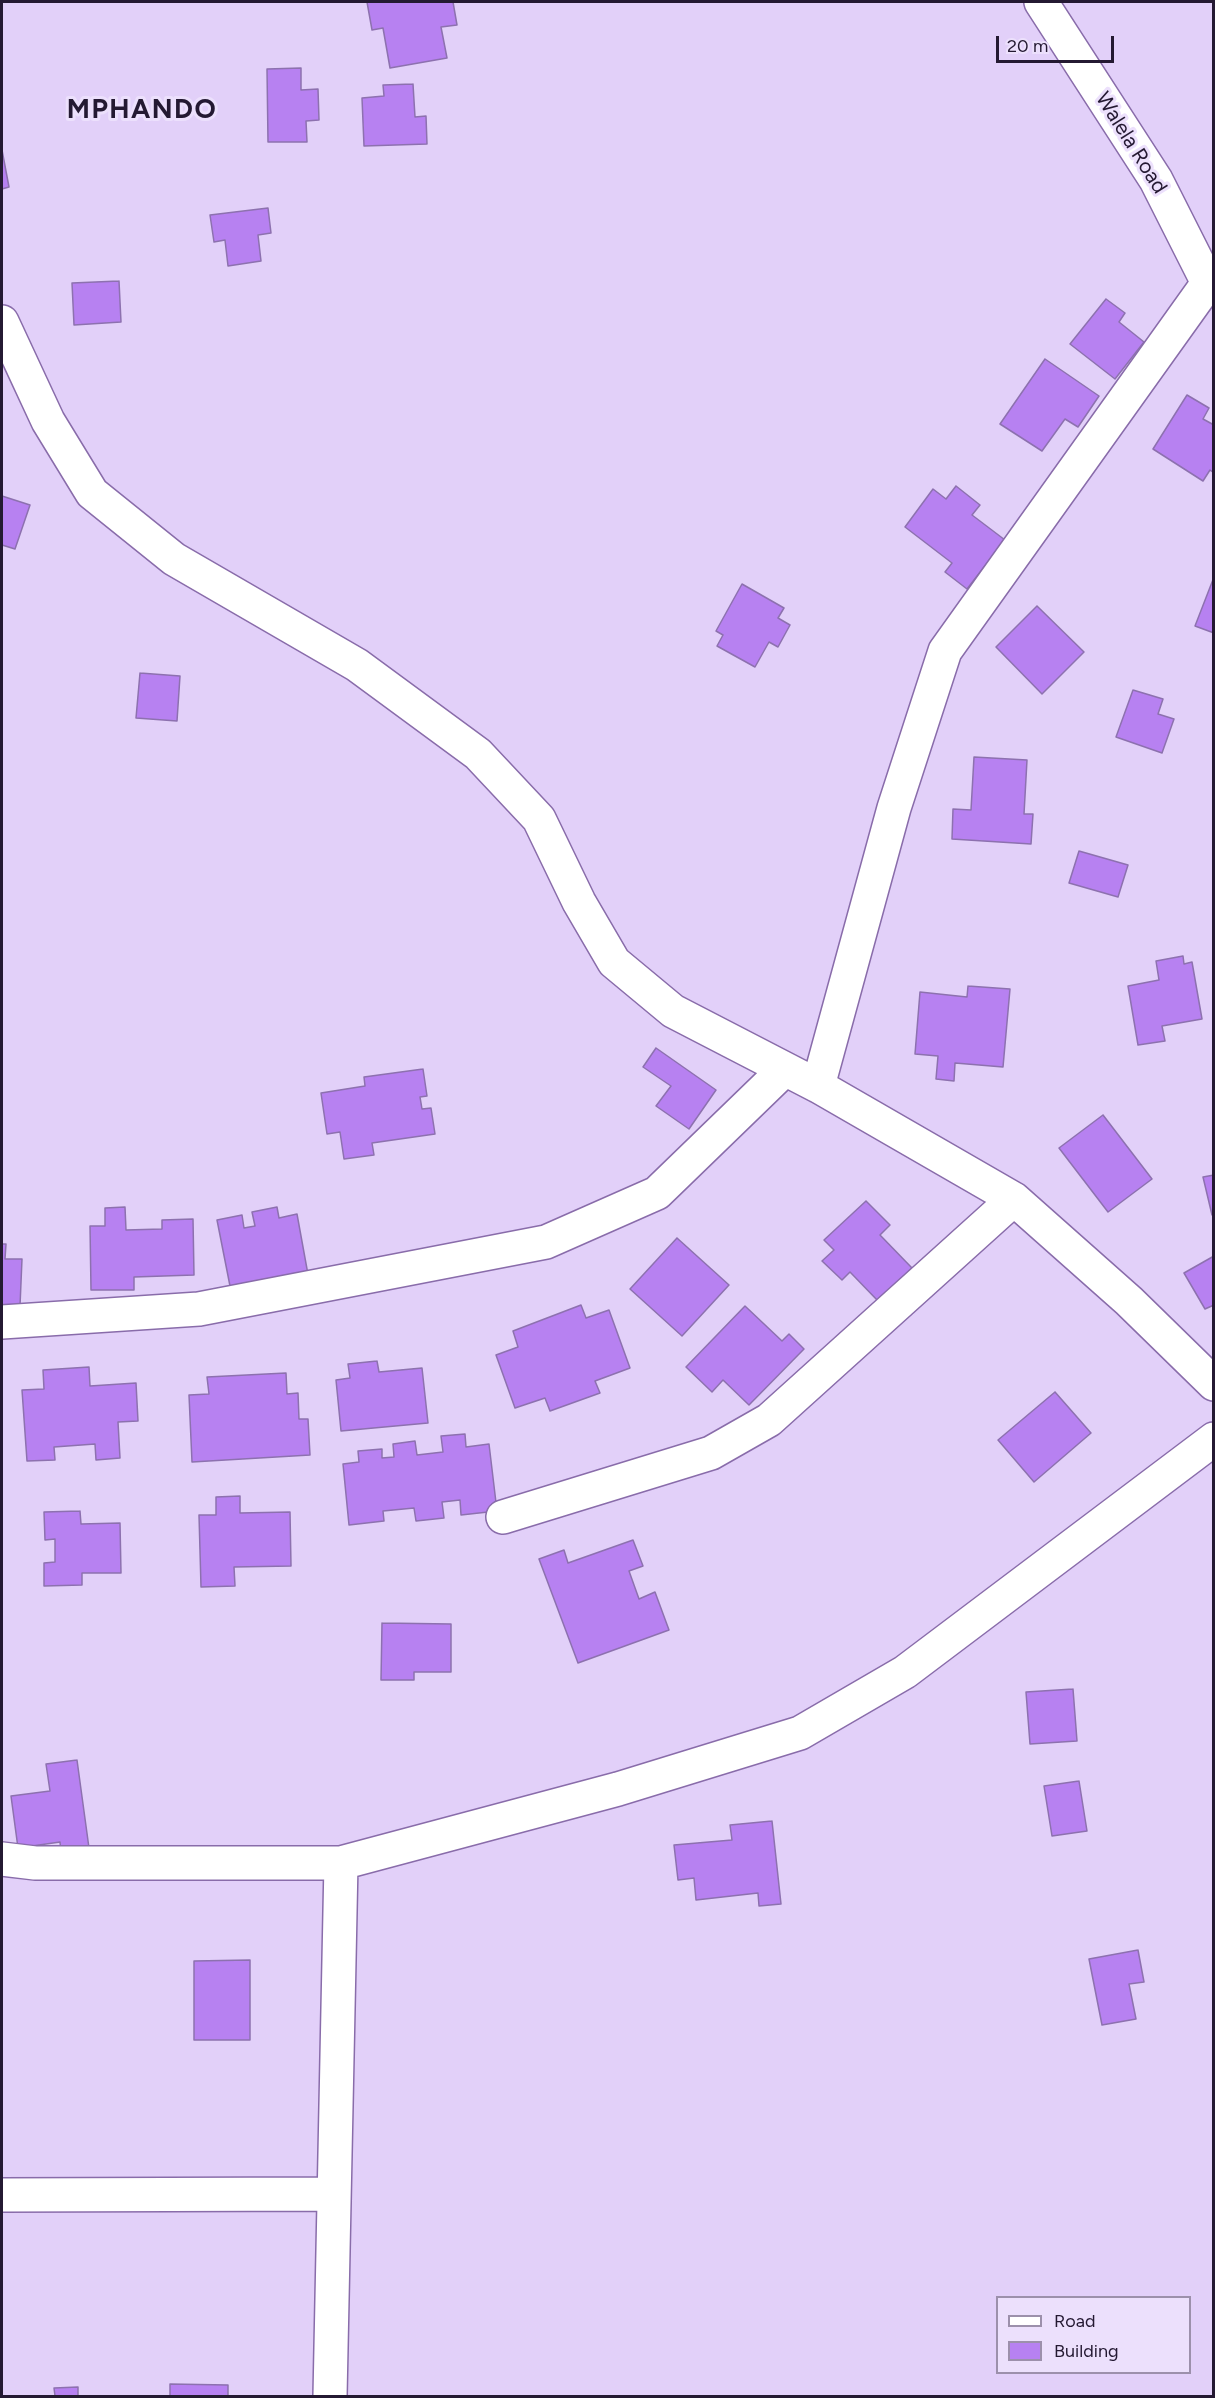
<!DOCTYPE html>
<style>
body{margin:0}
#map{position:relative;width:1215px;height:2398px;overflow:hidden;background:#e2d0f9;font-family:Figtree,sans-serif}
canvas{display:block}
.frame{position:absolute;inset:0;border:3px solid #241932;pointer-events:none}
.legend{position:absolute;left:996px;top:2296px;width:195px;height:78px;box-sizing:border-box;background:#ece0fc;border:2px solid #9c90ab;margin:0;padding:8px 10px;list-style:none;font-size:18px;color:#241932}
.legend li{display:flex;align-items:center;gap:12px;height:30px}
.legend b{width:30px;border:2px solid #9c90ab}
.scale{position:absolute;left:996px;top:36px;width:118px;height:27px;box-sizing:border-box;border:3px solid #241932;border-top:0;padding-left:8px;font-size:18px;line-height:21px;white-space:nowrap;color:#241932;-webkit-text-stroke:4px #ece0fc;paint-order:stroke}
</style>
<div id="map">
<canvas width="1215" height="2398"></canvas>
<div class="frame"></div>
<ul class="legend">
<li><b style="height:8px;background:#fff"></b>Road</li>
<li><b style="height:16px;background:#b781f1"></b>Building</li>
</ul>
<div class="scale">20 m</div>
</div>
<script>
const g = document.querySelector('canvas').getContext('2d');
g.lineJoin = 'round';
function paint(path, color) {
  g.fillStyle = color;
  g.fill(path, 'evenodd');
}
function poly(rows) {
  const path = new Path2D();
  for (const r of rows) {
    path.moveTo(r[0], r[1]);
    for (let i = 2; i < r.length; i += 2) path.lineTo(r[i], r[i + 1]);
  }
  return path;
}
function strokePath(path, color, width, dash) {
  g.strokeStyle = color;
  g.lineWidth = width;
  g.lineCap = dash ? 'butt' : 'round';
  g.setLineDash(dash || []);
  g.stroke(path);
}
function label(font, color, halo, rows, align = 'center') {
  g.font = font + ' Figtree,sans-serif';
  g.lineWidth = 6;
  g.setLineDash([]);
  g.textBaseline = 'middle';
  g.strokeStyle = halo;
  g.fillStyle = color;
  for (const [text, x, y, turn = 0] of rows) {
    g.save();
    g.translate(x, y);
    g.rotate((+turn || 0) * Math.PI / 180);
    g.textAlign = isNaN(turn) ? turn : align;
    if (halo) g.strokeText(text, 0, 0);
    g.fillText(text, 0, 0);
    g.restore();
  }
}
const building = poly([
 [367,2,453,2,457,25,441,27,447,58,390,68,383,28,372,30,367,2],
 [301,68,301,90,318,89,319,120,306,121,307,142,268,142,267,69,301,68],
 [413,84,415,117,426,116,427,144,364,146,362,98,384,96,383,85,413,84],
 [2,150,9,187,2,189,2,150],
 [268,208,271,233,258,235,261,261,228,266,225,240,214,242,210,215,268,208],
 [119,281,121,322,74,325,72,283,119,281],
 [1106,299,1125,313,1119,322,1144,342,1115,379,1070,344,1106,299],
 [1045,359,1099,396,1078,427,1065,419,1042,451,1000,424,1045,359],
 [1187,395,1209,408,1203,419,1214,425,1214,473,1210,470,1203,481,1153,449,1187,395],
 [956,486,980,505,972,515,1005,540,967,589,945,572,952,563,905,527,933,489,946,499,956,486],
 [2,496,30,505,15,549,2,545,2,496],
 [1214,577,1214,633,1195,626,1214,577],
 [742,584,784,608,778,618,790,625,778,647,769,642,755,667,717,646,723,635,716,631,742,584],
 [1037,606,1084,652,1042,694,996,647,1037,606],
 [140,673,180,676,177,721,136,718,140,673],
 [1133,690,1163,699,1158,714,1174,719,1162,753,1116,737,1133,690],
 [974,757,1027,760,1024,814,1033,814,1031,844,952,839,953,809,971,810,974,757],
 [1079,851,1128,865,1118,897,1069,883,1079,851],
 [1183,956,1184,964,1192,962,1202,1019,1162,1026,1165,1041,1138,1045,1128,986,1159,980,1156,961,1183,956],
 [968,986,1010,989,1003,1067,955,1063,954,1081,936,1079,938,1056,915,1054,920,992,967,997,968,986],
 [656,1048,716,1090,689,1129,656,1106,671,1086,643,1067,656,1048],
 [423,1069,427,1096,420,1097,422,1109,431,1108,435,1134,372,1143,374,1155,344,1159,340,1132,327,1134,321,1093,365,1086,364,1077,423,1069],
 [1103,1115,1152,1179,1108,1212,1059,1148,1103,1115],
 [1214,1175,1214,1214,1212,1215,1203,1177,1214,1175],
 [866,1201,890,1225,880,1235,912,1268,878,1301,850,1272,842,1280,822,1261,834,1250,824,1240,866,1201],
 [125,1207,126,1230,162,1229,162,1220,193,1219,194,1275,134,1277,134,1290,91,1290,90,1226,105,1226,105,1208,125,1207],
 [277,1207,279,1218,297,1214,309,1280,270,1288,268,1279,230,1286,217,1220,242,1215,244,1228,255,1226,252,1212,277,1207],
 [677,1238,729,1285,682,1336,630,1289,677,1238],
 [2,1244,6,1244,5,1259,22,1259,20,1306,2,1305,2,1244],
 [1214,1256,1214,1305,1205,1309,1184,1273,1214,1256],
 [581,1305,586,1318,609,1310,630,1368,595,1381,600,1393,550,1411,545,1398,515,1408,496,1355,518,1347,513,1331,581,1305],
 [745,1306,782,1341,789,1334,804,1349,749,1405,723,1380,712,1392,686,1367,745,1306],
 [377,1361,379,1372,422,1368,428,1423,341,1431,336,1380,350,1378,348,1364,377,1361],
 [89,1367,90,1386,136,1383,138,1421,118,1422,120,1458,96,1460,95,1444,54,1447,55,1460,27,1461,22,1390,44,1389,43,1370,89,1367],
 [286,1373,287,1394,298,1393,299,1419,308,1419,310,1455,192,1462,189,1395,209,1394,207,1377,286,1373],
 [1055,1392,1091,1433,1034,1482,998,1440,1055,1392],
 [465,1434,466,1447,489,1444,497,1511,461,1515,460,1500,442,1502,444,1518,416,1521,414,1508,383,1511,384,1521,349,1525,343,1464,359,1462,358,1451,382,1449,382,1458,394,1457,393,1444,415,1441,417,1455,443,1452,441,1436,465,1434],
 [240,1496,240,1513,290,1512,291,1566,234,1567,235,1586,201,1587,199,1515,216,1515,216,1497,240,1496],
 [80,1511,81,1524,120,1523,121,1573,82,1573,82,1585,44,1586,44,1563,55,1562,55,1539,45,1540,44,1512,80,1511],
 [633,1540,643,1566,629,1571,639,1599,655,1592,669,1630,578,1663,539,1559,564,1550,568,1563,633,1540],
 [382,1623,451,1624,451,1672,414,1672,414,1680,381,1680,382,1623],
 [1073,1689,1077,1741,1030,1744,1026,1692,1073,1689],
 [77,1760,89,1848,61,1852,60,1842,18,1848,11,1796,50,1791,46,1764,77,1760],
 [1079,1781,1087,1831,1052,1836,1044,1786,1079,1781],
 [772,1821,781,1904,759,1906,758,1893,696,1900,694,1878,678,1880,674,1845,732,1840,730,1825,772,1821],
 [1138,1950,1144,1982,1129,1984,1136,2019,1102,2025,1089,1959,1138,1950],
 [250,1960,250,2040,194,2040,194,1961,250,1960],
 [170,2384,228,2385,228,2396,170,2396,170,2384],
 [78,2387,78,2396,55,2396,54,2388,78,2387]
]);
paint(building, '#b781f1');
strokePath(building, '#8d71af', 1.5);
const street = poly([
 [1041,2,1156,180,1208,283,1214,288],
 [2,322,48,421,92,493,174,559,357,665,478,754,539,819,579,902,614,962,673,1011,818,1086,1014,1199,1129,1301,1214,1384],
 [818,1086,894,808,945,651,1208,283],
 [2,1322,199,1309,546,1242,657,1193,785,1069],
 [503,1517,711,1453,769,1420,1014,1199],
 [2,1859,35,1863,341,1863,618,1789,800,1733,905,1672,1214,1439],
 [2,2195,334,2194],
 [330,2396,341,1863]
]);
strokePath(street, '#896caa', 36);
strokePath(street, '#fff', 33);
label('21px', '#241932', '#ece0fc', [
 ["Walela Road",1131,143,58]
]);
g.letterSpacing = '1.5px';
label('bold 27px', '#241932', '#ece0fc', [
 ["MPHANDO",142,110]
]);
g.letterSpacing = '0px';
</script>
